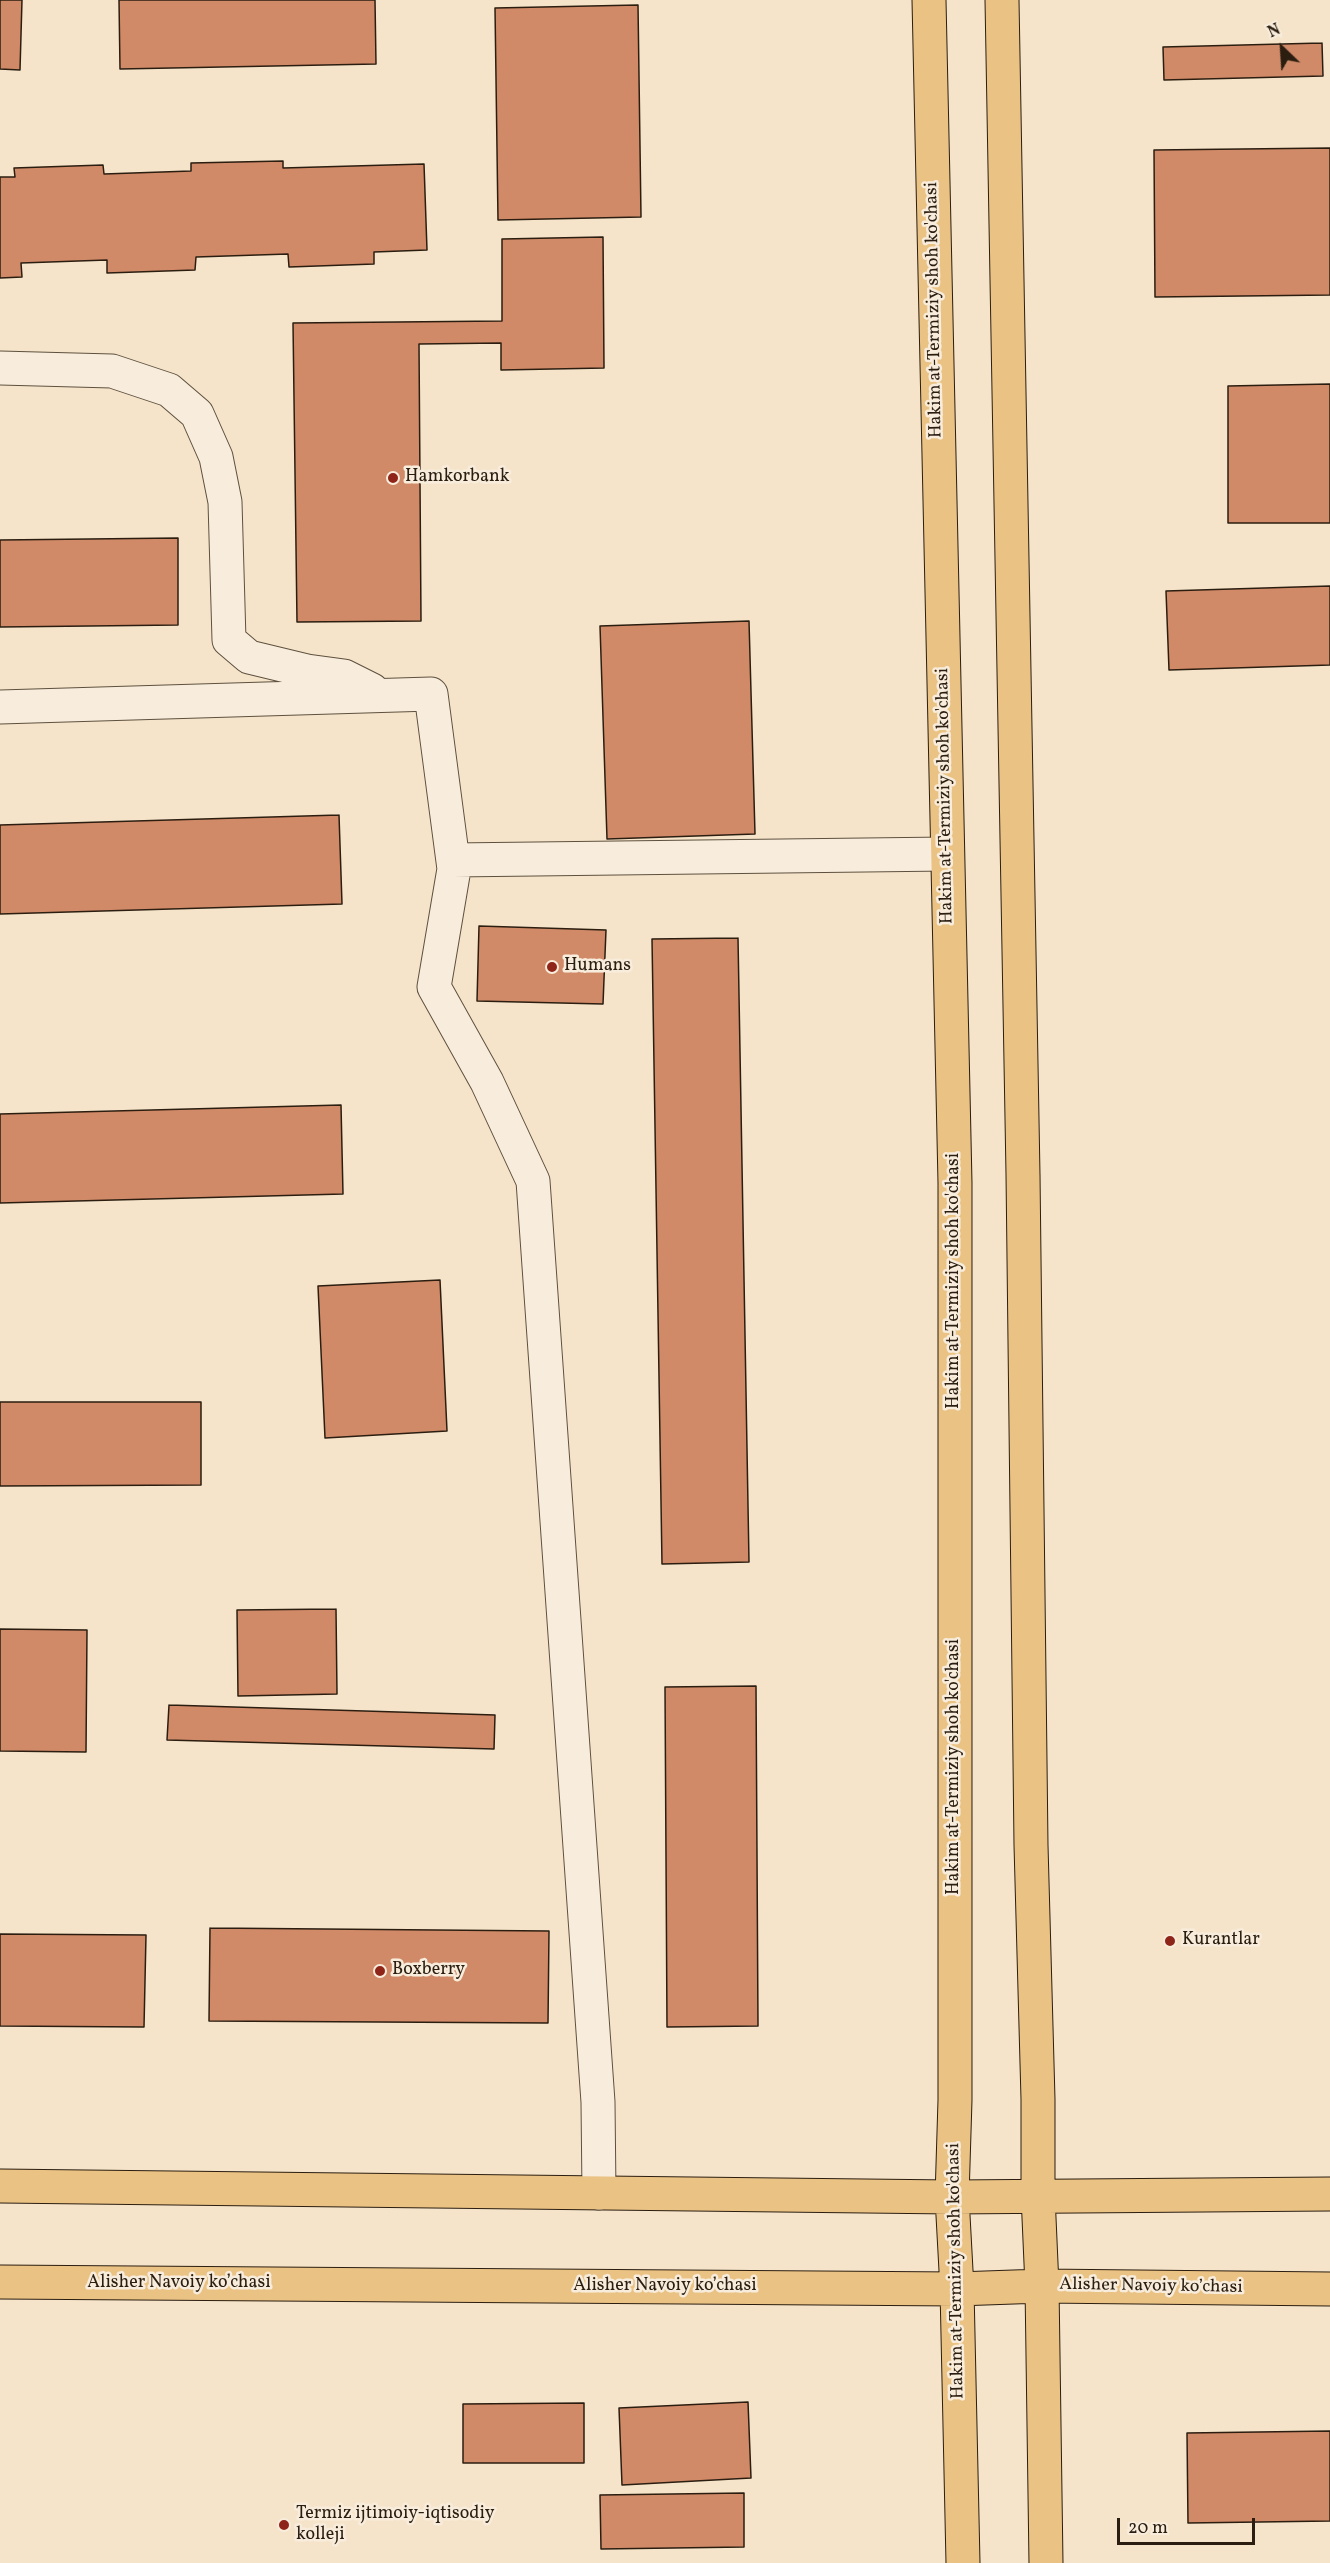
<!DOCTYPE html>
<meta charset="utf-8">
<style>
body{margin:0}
#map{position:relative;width:1330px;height:2563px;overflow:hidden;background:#f5e4c9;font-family:Vollkorn,serif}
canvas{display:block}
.north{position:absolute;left:1252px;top:18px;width:60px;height:60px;-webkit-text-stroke:4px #f8eddc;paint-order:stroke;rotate:335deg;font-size:16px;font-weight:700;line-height:24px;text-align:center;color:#2b1e11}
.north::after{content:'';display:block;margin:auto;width:21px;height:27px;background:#2b1e11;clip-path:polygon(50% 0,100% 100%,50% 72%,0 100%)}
.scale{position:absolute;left:1117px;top:2518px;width:138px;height:27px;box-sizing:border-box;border:3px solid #2b1e11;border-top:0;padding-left:8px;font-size:18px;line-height:21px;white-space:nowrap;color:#2b1e11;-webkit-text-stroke:4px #f8eddc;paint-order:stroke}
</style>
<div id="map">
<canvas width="1330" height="2563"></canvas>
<div class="north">N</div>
<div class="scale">20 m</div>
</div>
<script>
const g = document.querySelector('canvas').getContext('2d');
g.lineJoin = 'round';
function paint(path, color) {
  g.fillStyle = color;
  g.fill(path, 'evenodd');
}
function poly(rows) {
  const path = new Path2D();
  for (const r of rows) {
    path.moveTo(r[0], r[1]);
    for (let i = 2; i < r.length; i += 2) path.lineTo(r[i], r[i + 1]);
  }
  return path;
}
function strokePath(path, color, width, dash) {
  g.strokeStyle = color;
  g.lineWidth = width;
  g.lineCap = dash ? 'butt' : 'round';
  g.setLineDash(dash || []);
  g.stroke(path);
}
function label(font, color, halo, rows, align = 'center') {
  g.font = font + ' Vollkorn,serif';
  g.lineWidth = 5;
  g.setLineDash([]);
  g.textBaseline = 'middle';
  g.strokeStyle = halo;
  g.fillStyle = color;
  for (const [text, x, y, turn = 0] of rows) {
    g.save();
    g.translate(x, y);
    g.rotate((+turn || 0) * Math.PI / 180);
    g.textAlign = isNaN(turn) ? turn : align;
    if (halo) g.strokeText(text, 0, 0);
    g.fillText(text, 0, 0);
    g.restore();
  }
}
const building = poly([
 [0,0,22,0,20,70,0,69,0,0],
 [119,0,375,0,376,64,120,69,119,0],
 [638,5,641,217,498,220,495,8,638,5],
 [1322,43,1323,76,1164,80,1163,47,1322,43],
 [1330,148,1330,295,1155,297,1154,150,1330,148],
 [283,161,283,168,424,164,427,250,374,252,374,264,289,267,288,254,196,257,195,270,107,273,107,260,21,263,22,277,0,278,0,177,15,177,14,168,103,165,104,174,191,171,191,163,283,161],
 [603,237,604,368,501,370,501,343,419,344,421,621,297,622,293,323,502,321,502,239,603,237],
 [1330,384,1330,523,1228,523,1228,386,1330,384],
 [178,538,178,625,0,627,0,540,178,538],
 [1330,586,1330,665,1169,670,1166,591,1330,586],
 [749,621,755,834,607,839,600,626,749,621],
 [339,815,342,904,0,914,0,825,339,815],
 [479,926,606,930,603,1004,477,1001,479,926],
 [738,938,749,1562,662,1564,652,939,738,938],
 [341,1105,343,1194,0,1203,0,1114,341,1105],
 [440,1280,447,1431,325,1438,318,1286,440,1280],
 [0,1402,201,1402,201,1485,0,1486,0,1402],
 [336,1609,337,1694,238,1696,237,1610,336,1609],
 [0,1629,87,1630,86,1752,0,1751,0,1629],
 [756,1686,758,2026,667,2027,665,1687,756,1686],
 [169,1705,495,1715,494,1749,167,1740,169,1705],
 [210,1928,549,1931,548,2023,209,2021,210,1928],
 [0,1934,146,1935,144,2027,0,2026,0,1934],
 [748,2402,751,2478,622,2485,619,2408,748,2402],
 [584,2403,584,2463,463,2463,463,2404,584,2403],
 [1330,2431,1330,2521,1188,2523,1187,2433,1330,2431],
 [744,2493,744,2547,601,2549,600,2495,744,2493]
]);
paint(building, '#d18a68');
strokePath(building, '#2b1e11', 1.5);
const minor = poly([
 [0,368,112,371,169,390,197,414,216,457,225,502,229,640,249,657,307,671,344,676,372,690],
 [0,707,431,694,454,869,434,987,487,1082,533,1181,598,2102,599,2193],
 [453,860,947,854]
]);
const major = poly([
 [929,0,955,1183,955,2100,952,2197,957,2289,963,2563],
 [1002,0,1023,1174,1031,1845,1038,2099,1038,2195,1042,2286,1046,2563],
 [0,2186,952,2197,1330,2194],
 [0,2282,957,2289,1042,2286,1330,2289]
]);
strokePath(minor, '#5e503f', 35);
strokePath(major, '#2b1e11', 35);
strokePath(minor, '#f8eddc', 33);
strokePath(major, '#eac284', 33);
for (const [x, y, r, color] of [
 [393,478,6,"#8f2418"],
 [552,967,6,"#8f2418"],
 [1170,1941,6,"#8f2418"],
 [380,1971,6,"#8f2418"],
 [284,2525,6,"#8f2418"]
]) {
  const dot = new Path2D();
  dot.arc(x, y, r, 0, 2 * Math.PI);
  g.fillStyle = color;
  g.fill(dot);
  strokePath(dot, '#f8eddc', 2);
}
label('18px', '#2b1e11', '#f8eddc', [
 ["Hakim at-Termiziy shoh ko'chasi",935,310,-91],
 ["Hakim at-Termiziy shoh ko'chasi",946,796,-91],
 ["Hakim at-Termiziy shoh ko'chasi",955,1281,-90],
 ["Hakim at-Termiziy shoh ko'chasi",955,1767,-90],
 ["Hakim at-Termiziy shoh ko'chasi",957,2271,-91],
 ["Alisher Navoiy ko’chasi",179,2284],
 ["Alisher Navoiy ko’chasi",665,2287],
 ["Alisher Navoiy ko’chasi",1151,2287,1]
]);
label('18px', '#2b1e11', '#f8eddc', [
 ["Hamkorbank",405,478],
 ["Humans",564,967],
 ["Kurantlar",1182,1941],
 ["Boxberry",392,1971],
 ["Termiz ijtimoiy-iqtisodiy",296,2515],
 ["kolleji",296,2536]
], 'left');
</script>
